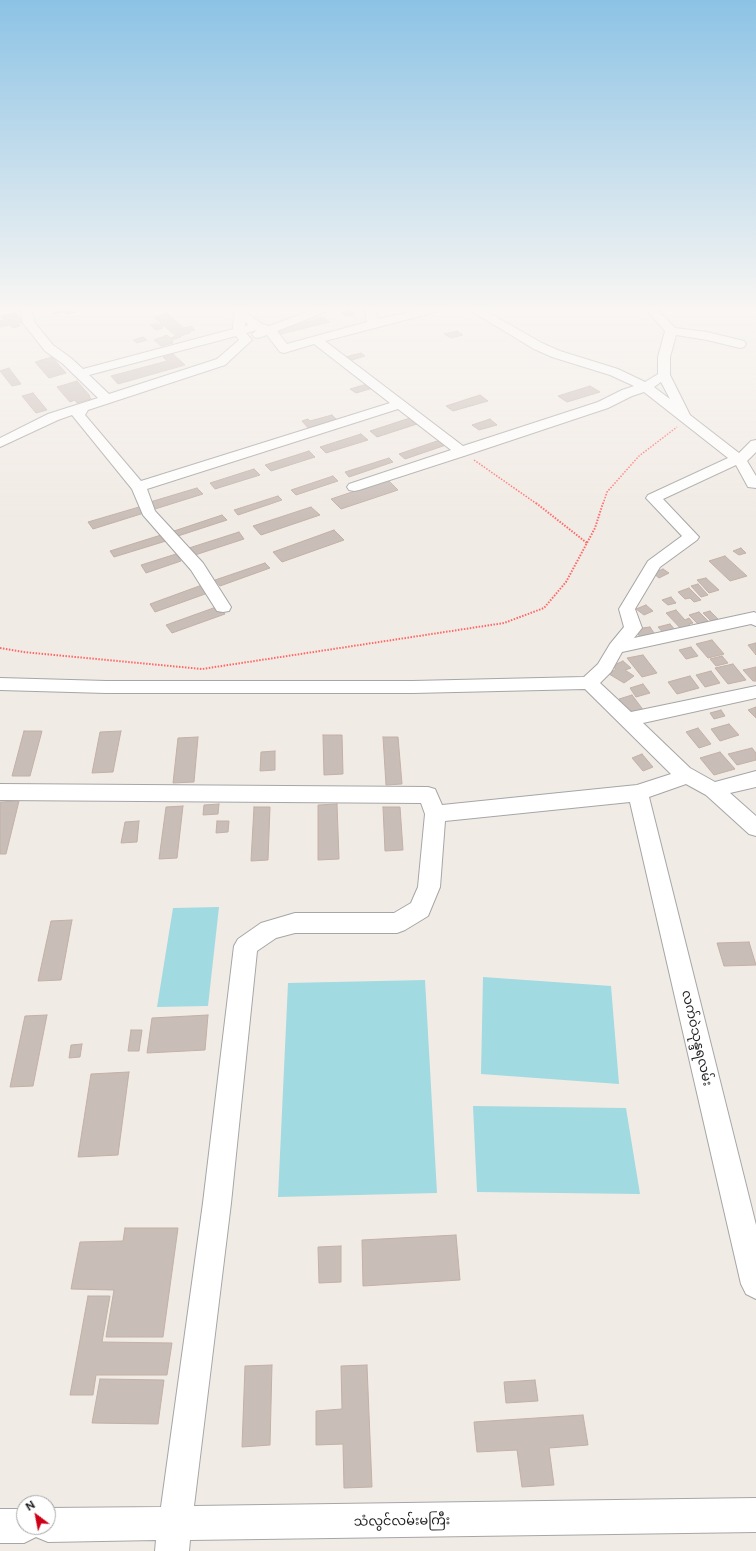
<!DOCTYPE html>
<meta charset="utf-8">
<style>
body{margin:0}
#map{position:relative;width:756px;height:1551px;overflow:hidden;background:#f1ebe5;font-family:"Public Sans",sans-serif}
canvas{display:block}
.north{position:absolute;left:16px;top:1495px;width:40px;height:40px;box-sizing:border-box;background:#fff;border:1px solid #a5a5a5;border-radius:50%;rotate:328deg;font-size:11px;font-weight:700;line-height:16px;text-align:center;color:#1f1f1f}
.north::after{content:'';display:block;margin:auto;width:14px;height:18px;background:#ce0016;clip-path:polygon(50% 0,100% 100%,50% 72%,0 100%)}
</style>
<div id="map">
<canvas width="756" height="1551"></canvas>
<div class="north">N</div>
</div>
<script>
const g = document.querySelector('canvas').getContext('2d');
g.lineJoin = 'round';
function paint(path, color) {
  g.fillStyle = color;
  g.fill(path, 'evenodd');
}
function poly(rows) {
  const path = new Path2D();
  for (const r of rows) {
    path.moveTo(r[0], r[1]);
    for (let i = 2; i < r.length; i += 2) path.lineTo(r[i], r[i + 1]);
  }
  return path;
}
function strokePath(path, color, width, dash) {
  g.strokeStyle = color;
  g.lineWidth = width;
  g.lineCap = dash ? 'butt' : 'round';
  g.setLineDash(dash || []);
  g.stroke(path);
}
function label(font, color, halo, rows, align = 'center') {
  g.font = font + ' "Public Sans","Noto Sans Myanmar",sans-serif';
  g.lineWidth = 3;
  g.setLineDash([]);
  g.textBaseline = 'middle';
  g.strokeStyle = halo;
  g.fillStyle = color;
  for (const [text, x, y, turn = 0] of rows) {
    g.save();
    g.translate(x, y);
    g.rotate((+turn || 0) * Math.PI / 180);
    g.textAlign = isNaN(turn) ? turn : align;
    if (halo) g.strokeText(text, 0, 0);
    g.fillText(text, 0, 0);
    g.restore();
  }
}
paint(poly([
 [219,907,208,1006,157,1007,173,908],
 [483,977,611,986,619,1084,481,1074],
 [425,980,437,1193,278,1197,288,983],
 [473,1106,626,1108,640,1194,477,1192]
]), '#a2dae1');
const building = poly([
 [59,306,74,306,77,309,73,310,76,312,68,314,65,312,54,314,50,309,59,306],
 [350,310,355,314,346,316,341,312,350,310],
 [15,312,23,322,18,323,20,326,13,328,10,325,0,327,0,321,4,320,1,316,15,312],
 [167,313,184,328,191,326,195,330,188,332,190,333,180,336,181,337,172,340,173,343,161,346,154,340,167,335,170,338,176,336,164,326,161,326,163,328,156,330,150,325,157,323,159,325,162,324,154,317,167,313],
 [324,317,330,322,281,334,276,330,324,317],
 [457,331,463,335,451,338,444,334,457,331],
 [143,337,147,340,137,343,133,340,143,337],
 [361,353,365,356,349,361,345,357,361,353],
 [173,354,185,365,118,384,111,376,167,361,163,357,173,354],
 [52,357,66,373,49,378,35,362,52,357],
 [9,368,21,384,12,386,0,371,9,368],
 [77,381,90,396,89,396,91,399,77,403,75,400,70,402,57,387,77,381],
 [367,384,373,388,356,393,350,389,367,384],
 [590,386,600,392,567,402,558,396,590,386],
 [33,393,47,410,36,413,22,396,33,393],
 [480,395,488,401,453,411,446,406,480,395],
 [332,415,339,422,310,430,302,421,308,419,310,421,332,415],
 [410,418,417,424,377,437,370,431,410,418],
 [490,419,497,425,479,430,472,425,490,419],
 [361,434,368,440,326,453,320,447,361,434],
 [440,440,446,445,405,459,399,454,440,440],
 [309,451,315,457,271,471,265,465,309,451],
 [389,458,393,462,349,477,345,472,389,458],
 [254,469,260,475,215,489,210,483,254,469],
 [333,476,338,481,296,495,291,490,333,476],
 [388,480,398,490,341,509,331,499,388,480],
 [197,488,203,494,155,509,150,502,197,488],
 [278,496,282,500,238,515,234,510,278,496],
 [139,507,144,513,93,529,88,522,139,507],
 [311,507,320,515,261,535,253,526,311,507],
 [222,515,227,520,178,536,174,531,222,515],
 [334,530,344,540,282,562,273,552,334,530],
 [239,532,244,539,195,555,189,548,239,532],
 [161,535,166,541,114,557,110,551,161,535],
 [741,548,746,553,739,555,733,551,741,548],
 [176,554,181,561,146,573,141,565,176,554],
 [725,556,747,576,730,581,709,561,725,556],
 [265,563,270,568,220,586,215,580,265,563],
 [663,569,669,573,659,578,653,573,663,569],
 [706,578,719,590,709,593,697,580,706,578],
 [698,584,708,595,701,597,691,586,698,584],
 [202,585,208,593,155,612,150,604,202,585],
 [689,588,701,600,694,602,690,598,685,599,678,592,689,588],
 [671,597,676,603,668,605,662,600,671,597],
 [646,605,653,611,644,615,636,609,646,605],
 [219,606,225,614,172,633,166,625,219,606],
 [676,610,685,620,689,618,693,623,689,624,694,630,684,632,666,613,676,610],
 [710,611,718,619,711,621,703,613,710,611],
 [699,612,708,621,698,624,689,615,699,612],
 [670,624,677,632,665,635,658,627,670,624],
 [650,627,656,636,641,639,635,629,650,627],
 [712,640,724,654,708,658,696,644,712,640],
 [756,643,756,655,748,645,756,643],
 [691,647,698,656,686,659,679,650,691,647],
 [643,655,657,673,642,677,627,658,643,655],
 [722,656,728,663,716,666,710,659,722,656],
 [623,661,631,668,625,670,634,676,624,683,609,674,616,669,612,666,623,661],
 [733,664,746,680,728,684,715,668,733,664],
 [756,667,756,681,753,681,743,670,756,667],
 [711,671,720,683,705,687,696,675,711,671],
 [690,676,699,688,677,694,668,682,690,676],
 [643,684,650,693,636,697,630,688,643,684],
 [632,695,647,715,634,718,619,699,632,695],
 [756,707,756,718,748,710,756,707],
 [721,710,725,716,714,719,710,713,721,710],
 [729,724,739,735,720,741,711,729,729,724],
 [698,728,711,744,699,748,686,732,698,728],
 [24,731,42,731,30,776,12,776,24,731],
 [121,731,113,772,92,773,100,732,121,731],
 [323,735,342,735,343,774,324,775,323,735],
 [198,737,194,782,173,783,178,738,198,737],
 [383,737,398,737,402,784,386,785,383,737],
 [752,748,756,753,756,760,737,765,728,754,752,748],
 [275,751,275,770,260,771,261,752,275,751],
 [720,752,735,769,714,775,700,758,720,752],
 [642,754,653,767,643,771,632,758,642,754],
 [19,801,6,854,0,854,0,802,19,801],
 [219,804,218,814,203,815,204,805,219,804],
 [337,804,339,859,318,860,318,805,337,804],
 [183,806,177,858,159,859,166,807,183,806],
 [254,807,270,807,268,860,251,861,254,807],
 [383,807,400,807,403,850,385,851,383,807],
 [139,821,137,842,121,843,125,822,139,821],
 [217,821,229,821,228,832,216,833,217,821],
 [72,920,61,980,38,981,51,921,72,920],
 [749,942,756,965,724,966,717,943,749,942],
 [47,1015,33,1086,10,1087,25,1016,47,1015],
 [208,1015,205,1050,147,1053,152,1018,208,1015],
 [131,1030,142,1030,139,1051,128,1051,131,1030],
 [82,1044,80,1057,69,1058,71,1045,82,1044],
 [129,1072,118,1155,78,1157,91,1074,129,1072],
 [125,1228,178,1228,163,1337,106,1337,114,1290,71,1289,80,1242,123,1241,125,1228],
 [456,1235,460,1280,363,1286,362,1240,456,1235],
 [341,1246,341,1282,319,1283,318,1247,341,1246],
 [88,1296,110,1296,102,1342,172,1343,167,1375,96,1375,93,1395,70,1395,88,1296],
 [272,1365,270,1445,242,1447,245,1366,272,1365],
 [367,1365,372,1487,344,1488,343,1444,316,1445,316,1411,342,1409,341,1366,367,1365],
 [100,1379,164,1380,158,1424,92,1423,100,1379],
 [535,1380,538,1401,506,1403,504,1382,535,1380],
 [583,1415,588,1445,549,1448,554,1485,522,1487,517,1450,477,1452,474,1422,583,1415]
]);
paint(building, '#c9bdb7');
strokePath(building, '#c3b0a6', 1);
const minor = poly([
 [226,306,238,306,262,324,269,326,323,306,337,306,336,308,277,331,287,344,367,322,364,306,374,306,378,319,435,306,452,306,451,308,325,341,463,446,598,402,622,390,634,386,610,375,552,357,534,349,466,308,465,306,477,306,542,343,560,351,618,369,645,382,658,374,658,357,665,331,643,306,654,306,675,328,707,332,744,341,746,344,744,347,740,348,707,340,676,335,670,357,670,375,690,415,739,453,751,441,756,440,756,452,747,461,756,476,756,488,748,487,736,465,663,499,699,537,697,540,660,567,635,609,642,628,634,638,754,612,756,613,756,626,751,624,622,652,611,672,600,683,631,712,756,686,756,698,643,723,690,768,715,782,756,771,756,787,730,793,756,816,756,836,749,834,706,795,686,784,649,797,756,1225,756,1299,746,1294,741,1284,630,802,445,821,440,887,428,916,405,930,397,933,295,933,276,938,257,951,231,1203,194,1506,756,1498,756,1532,190,1540,189,1551,155,1551,156,1540,48,1542,36,1537,24,1543,0,1543,0,1509,24,1509,24,1527,48,1527,48,1508,161,1507,203,1203,234,946,238,939,261,923,295,913,394,913,411,903,418,887,425,814,421,803,0,800,0,784,428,787,435,789,442,805,637,785,671,774,585,689,413,693,106,693,0,690,0,678,106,681,413,681,584,677,598,664,610,644,624,627,619,609,648,561,682,536,646,498,648,495,728,458,644,392,632,396,608,408,467,455,359,490,354,491,349,490,347,487,349,484,451,450,398,409,147,489,155,511,203,563,231,607,229,611,223,612,217,611,191,570,143,515,132,489,72,415,58,420,0,447,0,438,48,414,98,398,63,364,45,351,23,323,21,311,23,309,31,309,35,323,53,345,71,358,83,369,233,329,234,313,227,308,226,306],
 [245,322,249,325,245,326,245,322],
 [257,330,252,334,254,337,258,338,267,335,280,352,284,353,314,344,390,403,141,481,85,415,88,410,225,365,252,340,246,333,257,330],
 [236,336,239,340,217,359,109,394,89,375,236,336],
 [661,382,670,399,654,387,661,382]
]);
strokePath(minor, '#a6a6a6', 2);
strokePath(poly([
 [474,460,537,504],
 [603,504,607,492,639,456,677,427]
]), '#ff6767', 1.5, [1.5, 1.5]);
strokePath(poly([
 [536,503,587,543],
 [0,648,23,652,202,669,504,623,544,608,566,582,595,528,603,503]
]), '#ff6767', 2, [1.5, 1.5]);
paint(minor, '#fff');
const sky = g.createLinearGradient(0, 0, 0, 523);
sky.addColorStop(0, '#8cc3e5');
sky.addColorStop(0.59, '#f9f6f3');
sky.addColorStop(1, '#f9f6f300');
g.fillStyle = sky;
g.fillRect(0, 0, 756, 523);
label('13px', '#1f1f1f', '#fff', [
 ["လက်ဝဲသုန္ဒရလမ်း",697,1038,77],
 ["သံလွင်လမ်းမကြီး",402,1521,-1]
]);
</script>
